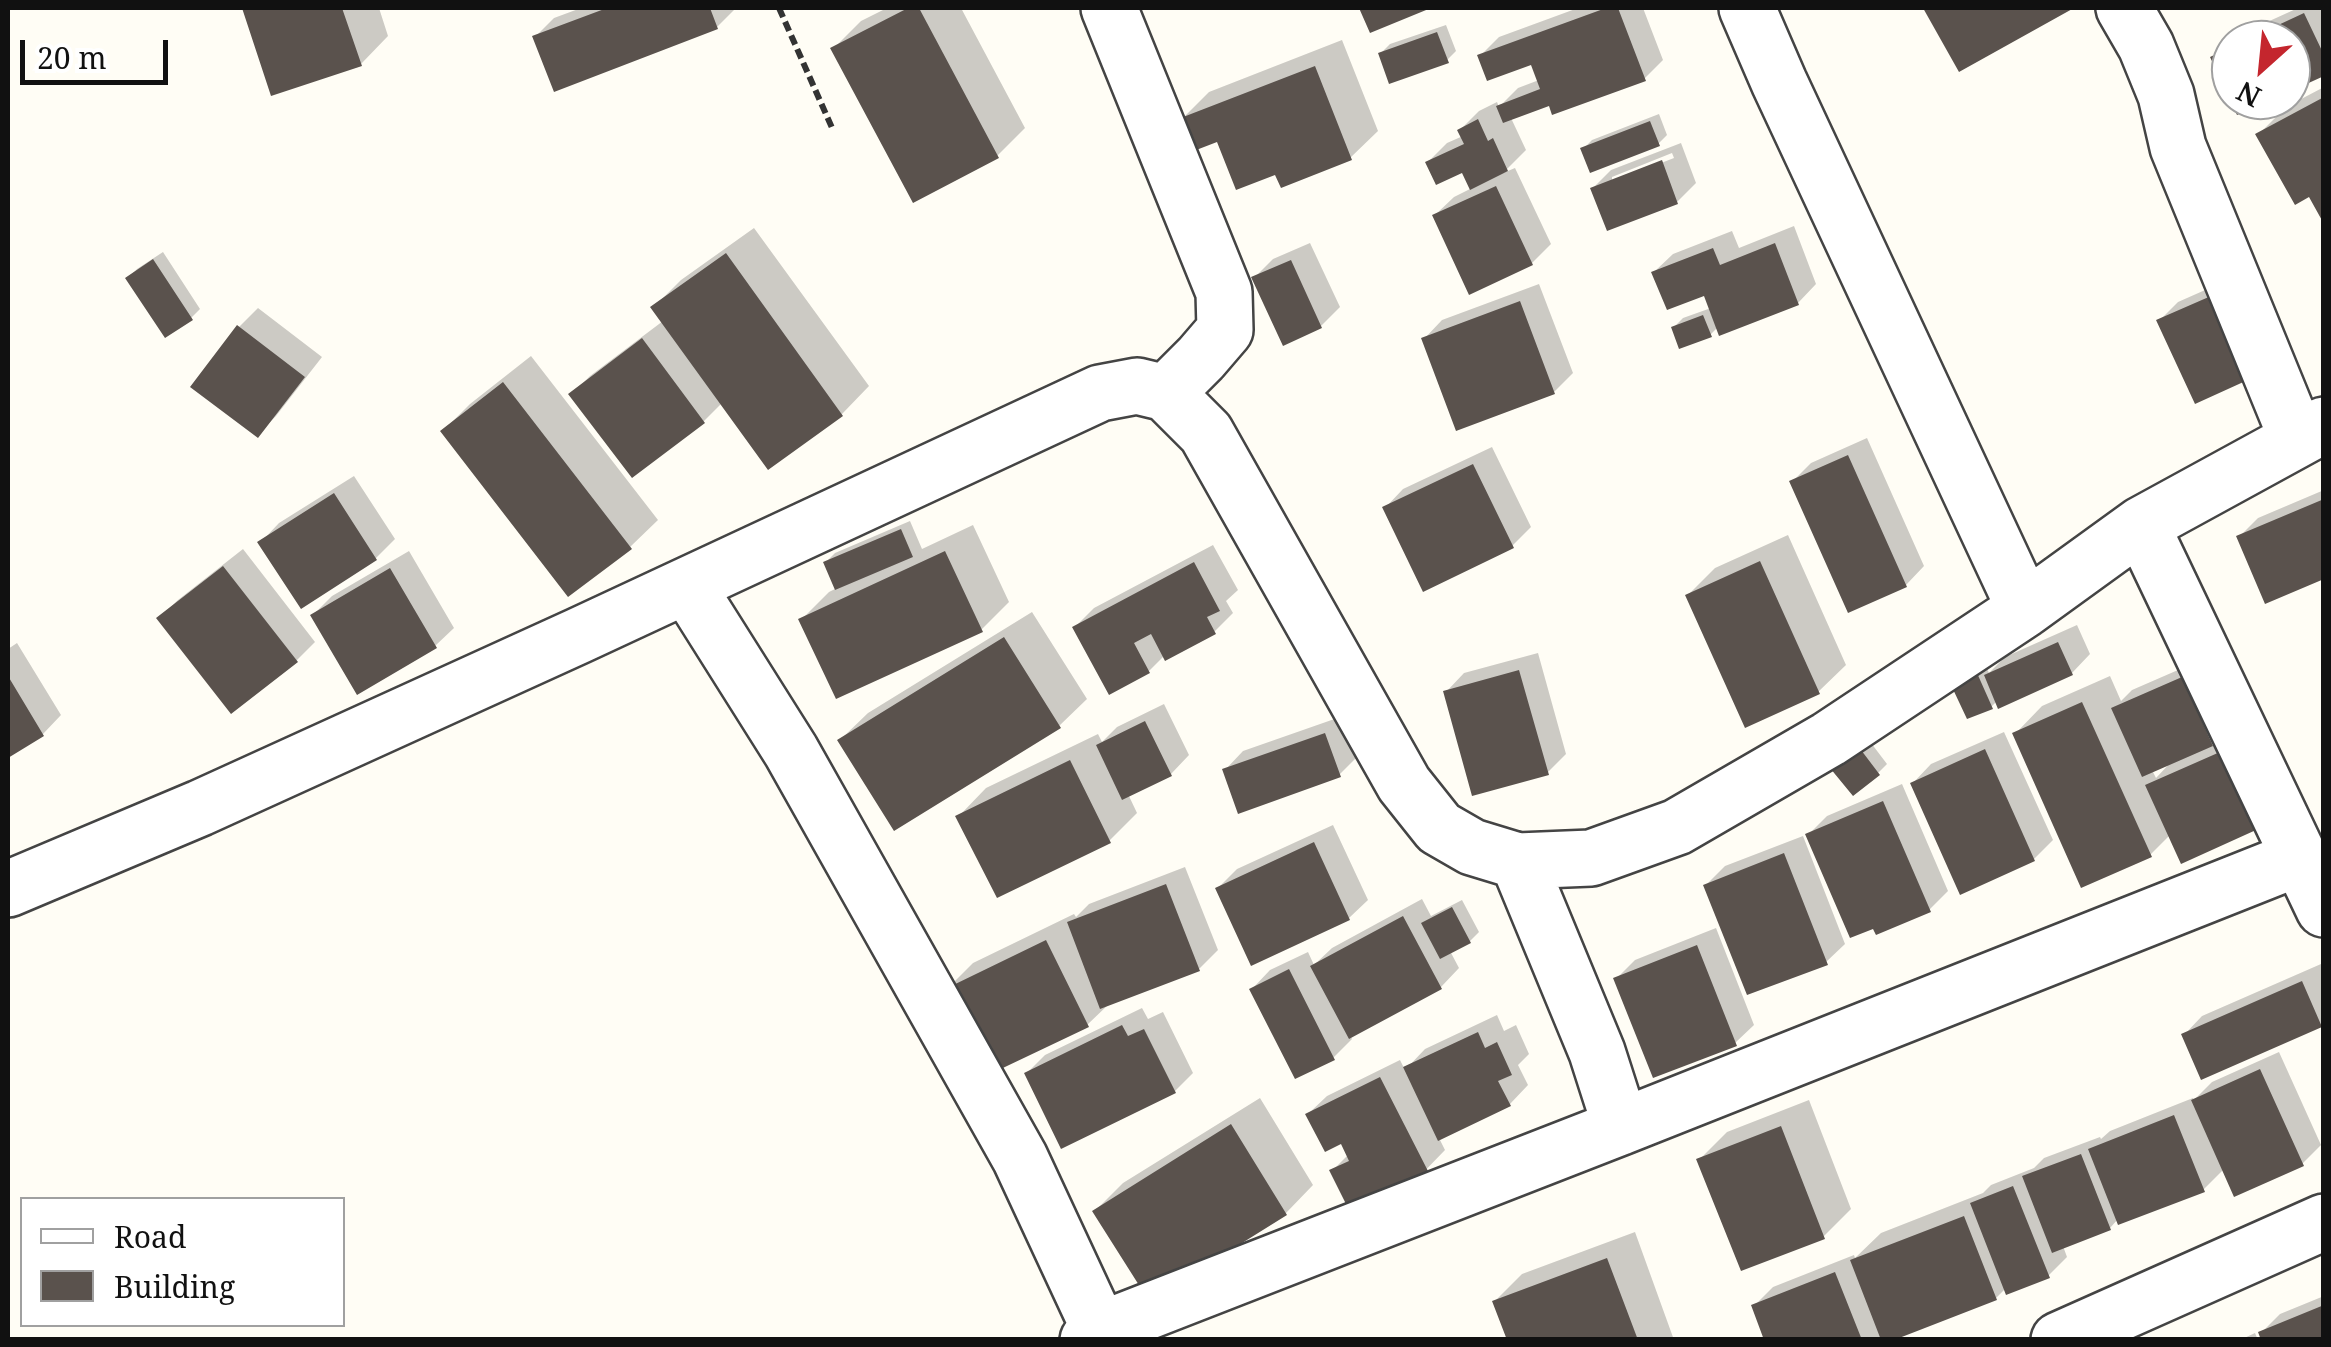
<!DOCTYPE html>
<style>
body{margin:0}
#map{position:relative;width:2331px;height:1347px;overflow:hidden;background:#fffdf5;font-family:"Noto Serif",serif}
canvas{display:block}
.frame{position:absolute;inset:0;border:10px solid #111;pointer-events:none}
.legend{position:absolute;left:20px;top:1197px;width:325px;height:130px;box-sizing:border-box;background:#fff;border:2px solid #a0a0a0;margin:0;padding:12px 18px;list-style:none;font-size:30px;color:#111}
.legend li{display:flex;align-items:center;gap:20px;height:50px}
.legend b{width:50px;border:2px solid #a0a0a0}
.north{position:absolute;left:2211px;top:20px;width:100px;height:100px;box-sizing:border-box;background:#fff;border:2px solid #a0a0a0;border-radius:50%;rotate:207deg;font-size:28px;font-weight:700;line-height:40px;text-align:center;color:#111}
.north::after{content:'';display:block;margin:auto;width:35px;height:45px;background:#c4262e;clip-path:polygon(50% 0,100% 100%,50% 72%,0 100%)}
.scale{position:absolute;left:20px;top:40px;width:148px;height:45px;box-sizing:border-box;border:5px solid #111;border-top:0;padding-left:12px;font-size:30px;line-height:35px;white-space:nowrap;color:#111;-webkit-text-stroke:8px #fff;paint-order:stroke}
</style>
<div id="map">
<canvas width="2331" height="1347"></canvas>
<div class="frame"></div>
<ul class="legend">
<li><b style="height:12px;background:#fff"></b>Road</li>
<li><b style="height:28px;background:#5a524d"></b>Building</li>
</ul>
<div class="north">N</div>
<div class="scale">20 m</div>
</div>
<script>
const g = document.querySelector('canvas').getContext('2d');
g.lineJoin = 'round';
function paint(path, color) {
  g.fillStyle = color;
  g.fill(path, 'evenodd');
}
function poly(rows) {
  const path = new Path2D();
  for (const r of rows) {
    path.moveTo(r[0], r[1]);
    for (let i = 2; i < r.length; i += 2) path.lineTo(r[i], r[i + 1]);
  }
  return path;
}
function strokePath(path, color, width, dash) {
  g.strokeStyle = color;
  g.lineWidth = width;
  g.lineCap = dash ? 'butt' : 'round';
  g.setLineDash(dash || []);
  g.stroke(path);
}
paint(poly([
 [244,8,379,8,388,36,361,64,273,93],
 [581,8,736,8,717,27,535,37,554,18],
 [887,8,961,8,1025,128,997,156,833,49,861,21],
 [1578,8,1643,8,1663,60,1644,79,1550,103,1511,118,1526,150,1503,173,1515,168,1551,244,1532,263,1435,215,1454,197,1472,188,1463,170,1428,162,1447,143,1463,136,1460,130,1479,111,1497,102,1499,107,1518,88,1539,80,1533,61,1480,56,1499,37],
 [1926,8,2068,8,1960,68],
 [2298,8,2324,8,2324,73,2291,88,2291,40,2231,40,2231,96,2213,57,2232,38],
 [1446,25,1456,51,1447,60,1381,53,1390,44],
 [1342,40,1378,131,1350,158,1277,172,1181,120,1209,92],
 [2324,87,2324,219,2310,194,2258,135,2286,107],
 [1659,114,1667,135,1658,144,1583,149,1592,140],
 [1681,143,1696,183,1677,202,1592,189,1611,170],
 [1672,153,1674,158,1612,182,1612,177],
 [1794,226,1816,284,1798,303,1718,327,1710,335,1674,327,1683,318,1711,308,1705,293,1654,272,1673,254,1732,231,1739,248],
 [754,228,869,386,842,414,768,466,722,403,704,421,633,475,571,395,590,376,663,321,653,308,681,280],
 [1310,243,1340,307,1321,326,1254,278,1273,259],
 [163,252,200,309,191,318,128,278,137,269],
 [2230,279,2268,358,2159,321,2178,302],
 [1539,284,1573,373,1554,392,1424,339,1442,320],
 [258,308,322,357,276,416,257,435,239,327],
 [531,356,658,520,630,547,443,431,470,404],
 [1867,438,1924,566,1906,585,1792,482,1811,463],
 [1492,447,1531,527,1512,546,1385,508,1403,489],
 [354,476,395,539,376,558,302,605,261,542,279,523],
 [2324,490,2324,576,2239,537,2258,518],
 [910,521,922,549,973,525,1009,602,982,629,801,620,829,592,837,588,826,562,835,553],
 [1788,535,1846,665,1818,692,1688,595,1715,568],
 [1213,545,1238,590,1226,601,1233,613,1214,632,1165,655,1149,671,1075,627,1094,608],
 [243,549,315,642,296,661,159,618,178,600],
 [409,551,454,628,435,646,313,615,332,596],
 [1032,612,1087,699,1059,726,840,740,868,713],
 [2077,625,2090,654,2072,673,1997,701,1991,707,1954,685,1986,666,1989,673,2005,657],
 [17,643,61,715,43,734,8,755,8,649],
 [1538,653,1566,754,1547,773,1446,692,1464,673],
 [2201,660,2230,725,2207,748,2239,735,2170,835,2150,855,2015,734,2042,706,2110,676,2121,701,2132,690],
 [2171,762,2156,778,2152,770],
 [1164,704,1189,755,1171,774,1128,794,1137,813,1109,841,959,816,986,788,1098,734,1102,742,1117,727],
 [1343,716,1358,756,1339,775,1225,770,1243,751],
 [2004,732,2053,840,2034,859,1913,783,1931,764],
 [1868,739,1887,764,1878,773,1842,759],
 [1902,784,1948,891,1929,910,1808,835,1827,816],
 [1333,825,1368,900,1349,918,1218,888,1237,869],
 [1803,836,1845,944,1826,962,1706,885,1725,866],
 [1185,867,1218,950,1199,969,1109,1004,1087,1025,946,990,973,963,1074,914,1076,917,1089,904],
 [1422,899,1431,916,1462,900,1479,932,1470,941,1450,951,1459,968,1441,987,1350,1035,1352,1039,1333,1058,1252,989,1270,970,1308,952,1314,965,1332,948],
 [1716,928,1754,1025,1735,1043,1616,979,1635,960],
 [2321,964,2324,969,2324,1022,2321,1025,2184,1035,2202,1016],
 [1142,1008,1148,1019,1163,1012,1193,1073,1175,1091,1027,1073,1045,1055],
 [1497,1015,1504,1031,1516,1025,1529,1054,1518,1065,1528,1085,1510,1104,1439,1138,1445,1150,1415,1181,1332,1171,1349,1154,1342,1140,1308,1114,1327,1096,1400,1060,1405,1070,1425,1049],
 [2279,1052,2321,1145,2302,1164,2224,1169,2203,1190,2118,1219,2110,1228,2063,1246,2067,1257,2048,1276,2006,1288,1996,1298,1888,1340,1767,1340,1754,1306,1773,1287,1854,1255,1855,1258,1881,1233,1983,1193,1991,1185,2034,1168,2044,1158,2100,1137,2101,1139,2110,1131,2193,1098,2194,1100,2212,1082],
 [1260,1098,1313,1185,1286,1213,1150,1297,1095,1211,1123,1183],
 [1809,1100,1851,1209,1824,1236,1699,1160,1727,1132],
 [1635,1232,1674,1340,1509,1340,1495,1301,1522,1274],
 [2324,1296,2324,1340,2261,1333,2280,1314],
 [2255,1333,2258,1340,2240,1340]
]), '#0003');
paint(poly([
 [242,8,342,8,362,66,271,96],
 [607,8,710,8,718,29,554,92,532,36],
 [908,8,919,8,999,158,913,203,830,48],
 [1359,8,1431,8,1370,33],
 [1606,8,1618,8,1646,81,1552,115,1549,106,1503,123,1496,106,1540,89,1531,65,1487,81,1477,55],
 [1923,8,2074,8,1959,72],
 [2304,13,2324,55,2324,76,2291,91,2291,40,2246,40],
 [1437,32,1449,63,1389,84,1378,53],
 [2231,47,2231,100,2270,100,2237,115,2210,57],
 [1315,66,1352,160,1281,188,1275,175,1236,190,1217,142,1191,152,1178,119],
 [2324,97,2324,224,2309,197,2295,205,2255,134],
 [1478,119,1488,141,1493,138,1508,171,1470,190,1462,173,1436,185,1425,162,1464,144,1457,130],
 [1650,121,1660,146,1590,173,1580,148],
 [1662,160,1678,204,1607,231,1590,188],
 [1496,186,1533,265,1469,295,1432,215],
 [1775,243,1799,305,1719,336,1704,296,1667,310,1651,272,1713,248,1720,265],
 [726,253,843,416,768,470,650,307],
 [153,259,193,320,165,338,125,278],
 [1291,260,1322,328,1283,346,1251,277],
 [2211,296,2250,379,2195,404,2156,320],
 [1520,301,1555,394,1456,431,1421,338],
 [1703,315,1712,337,1679,349,1671,327],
 [237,325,305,377,258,438,190,387],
 [642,338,705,423,632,478,568,394],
 [503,382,632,549,568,597,440,431],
 [1848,455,1907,587,1848,613,1789,481],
 [1473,464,1514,548,1423,592,1382,507],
 [334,493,377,560,301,609,257,542],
 [2324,499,2324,579,2265,604,2236,536],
 [901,529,913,557,835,590,823,562],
 [945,551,983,632,836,699,798,619],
 [1760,561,1820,694,1745,728,1685,595],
 [1194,562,1220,611,1207,617,1216,634,1165,661,1151,634,1134,643,1150,673,1109,695,1072,627],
 [223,566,298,662,231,714,156,618],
 [390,568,437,648,357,695,310,615],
 [1004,637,1061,728,894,831,837,740],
 [2058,642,2073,675,1998,709,1984,675],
 [1519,670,1549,775,1472,796,1443,691],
 [1977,673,1993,709,1967,719,1951,685],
 [8,676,44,736,8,758],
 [2182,677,2213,746,2142,777,2111,708],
 [2082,702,2152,857,2081,888,2012,733],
 [1145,721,1172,776,1122,800,1096,745],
 [1325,733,1341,777,1238,814,1222,769],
 [1858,746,1880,775,1853,796,1830,768],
 [1985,749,2035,861,1960,895,1910,783],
 [2220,752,2256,830,2181,864,2145,785],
 [1070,760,1111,843,997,898,955,816],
 [1883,801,1931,912,1876,935,1873,929,1850,938,1805,834],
 [1314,842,1350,920,1251,966,1215,888],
 [1784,853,1828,965,1747,995,1703,885],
 [1166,884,1200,971,1100,1009,1067,922],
 [1452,907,1471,943,1440,959,1421,923],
 [1403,916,1442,989,1349,1039,1310,966],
 [1046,940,1089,1027,986,1076,943,990],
 [1697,945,1737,1046,1653,1078,1613,978],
 [1289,969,1335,1060,1295,1079,1249,989],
 [2302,981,2322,1027,2201,1080,2181,1034],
 [1122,1025,1128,1036,1144,1029,1176,1093,1061,1149,1024,1073],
 [1478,1032,1485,1048,1497,1042,1512,1075,1498,1081,1511,1106,1438,1141,1403,1067],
 [2260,1069,2304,1166,2234,1197,2191,1100],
 [1380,1077,1428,1171,1413,1177,1417,1183,1352,1216,1329,1170,1349,1161,1341,1144,1325,1152,1305,1114],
 [2174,1115,2205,1192,2118,1225,2088,1149],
 [1231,1124,1287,1215,1149,1301,1092,1211],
 [1781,1126,1825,1239,1741,1271,1696,1159],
 [2081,1154,2111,1230,2052,1253,2022,1176],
 [2013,1186,2050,1278,2006,1295,1970,1203],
 [1964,1216,1997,1300,1894,1340,1881,1340,1850,1260],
 [1607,1258,1638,1340,1507,1340,1492,1301],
 [1835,1272,1862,1340,1764,1340,1751,1305],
 [2324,1305,2324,1340,2261,1340,2258,1332]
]), '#5a524d');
const minor = poly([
 [1109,8,1224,292,1225,330,1201,358,1166,393],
 [1747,8,1779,82,2025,609],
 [2124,8,2146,46,2166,95,2178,147,2297,438],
 [2141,525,2324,909],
 [687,586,791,751,1020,1158,1100,1330],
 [1518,861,1597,1052,1621,1127],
 [8,889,200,808,578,636,1100,393,1137,386,1166,393,1206,433,1404,784,1439,828,1472,847,1518,861,1591,858,1677,827,1829,739,2025,609,2141,525,2324,425],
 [1088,1340,1100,1330,1621,1127,2299,858],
 [2059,1340,2324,1222]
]);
strokePath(minor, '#444', 60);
strokePath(poly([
 [779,8,833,130]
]), '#333', 6, [10, 5]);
strokePath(minor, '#fff', 55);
</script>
